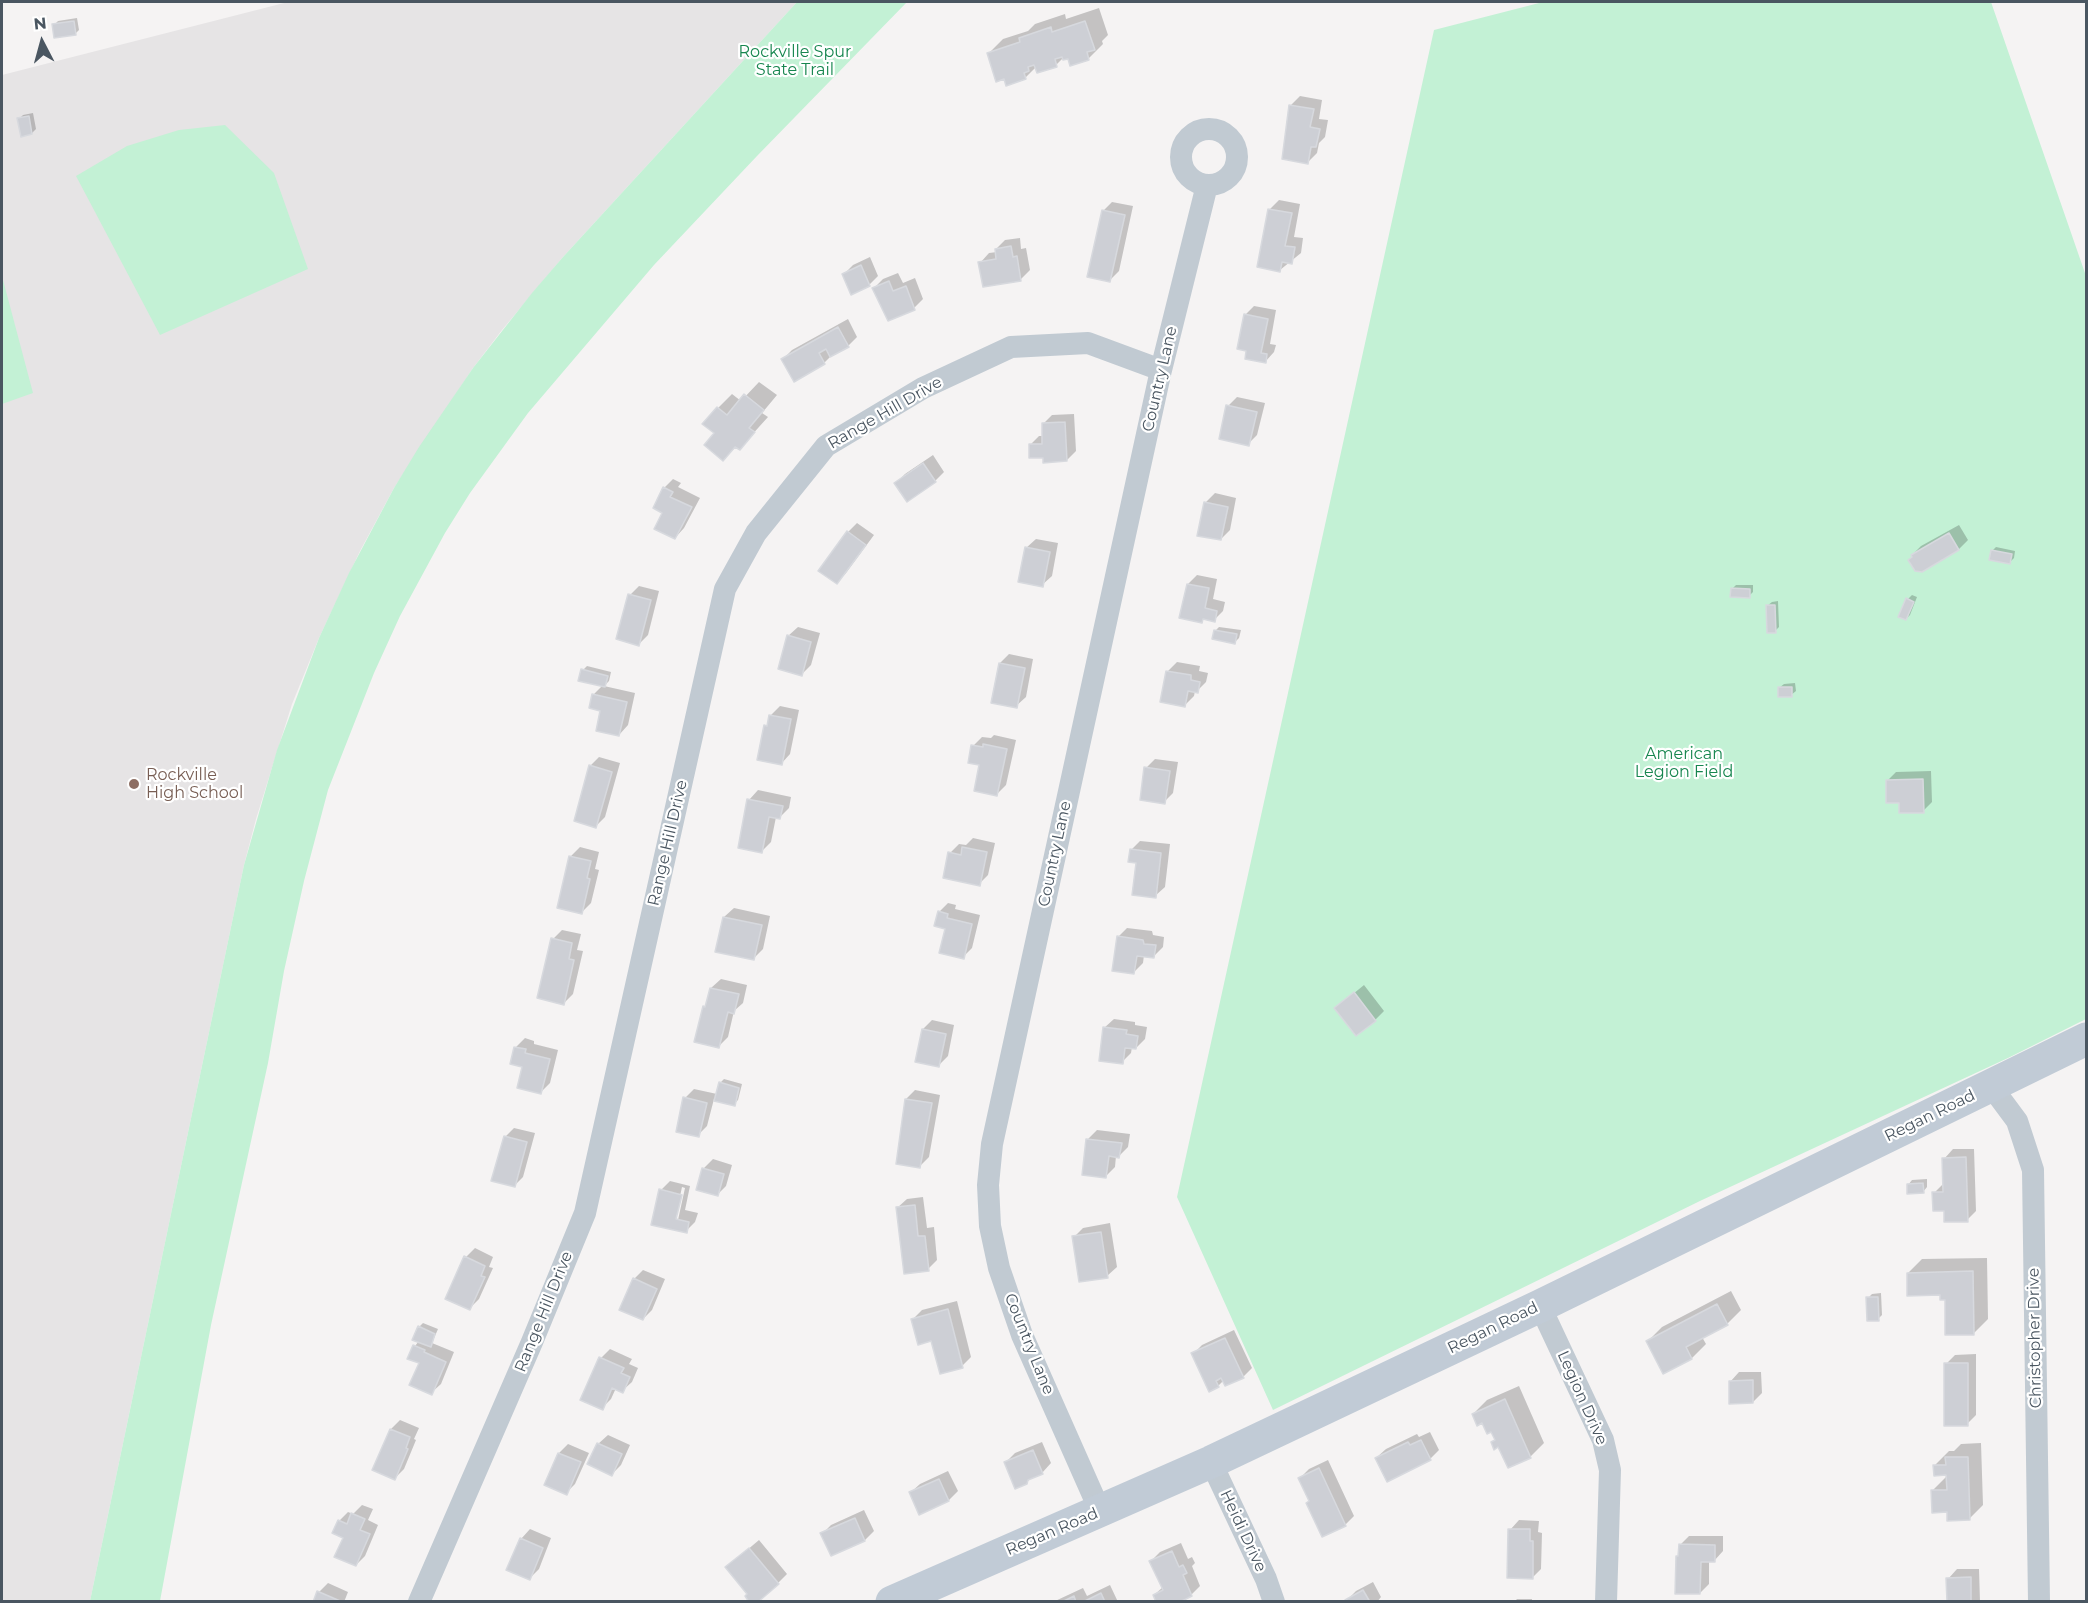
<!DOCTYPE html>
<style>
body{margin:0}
#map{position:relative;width:2088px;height:1603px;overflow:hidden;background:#f5f3f3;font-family:Montserrat,sans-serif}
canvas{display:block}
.frame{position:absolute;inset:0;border:3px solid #4a5661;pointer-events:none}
.north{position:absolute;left:12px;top:12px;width:60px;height:60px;-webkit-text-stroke:4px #fff;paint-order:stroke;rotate:354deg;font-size:16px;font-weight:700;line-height:24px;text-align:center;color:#4a5661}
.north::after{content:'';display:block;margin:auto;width:21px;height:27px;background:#4a5661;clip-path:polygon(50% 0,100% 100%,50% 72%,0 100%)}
</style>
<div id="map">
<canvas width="2088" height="1603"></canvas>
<div class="frame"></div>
<div class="north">N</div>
</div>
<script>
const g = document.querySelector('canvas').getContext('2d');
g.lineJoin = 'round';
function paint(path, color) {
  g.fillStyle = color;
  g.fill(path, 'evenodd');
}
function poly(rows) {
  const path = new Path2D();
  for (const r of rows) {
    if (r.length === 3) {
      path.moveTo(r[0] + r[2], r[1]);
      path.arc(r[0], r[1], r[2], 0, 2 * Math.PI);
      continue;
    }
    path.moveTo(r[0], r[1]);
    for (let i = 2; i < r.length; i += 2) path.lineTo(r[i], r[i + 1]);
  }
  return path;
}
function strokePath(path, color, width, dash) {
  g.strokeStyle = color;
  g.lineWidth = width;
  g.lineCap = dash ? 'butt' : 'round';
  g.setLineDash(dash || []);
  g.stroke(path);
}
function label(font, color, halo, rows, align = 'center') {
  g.font = font + ' Montserrat,sans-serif';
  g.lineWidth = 4.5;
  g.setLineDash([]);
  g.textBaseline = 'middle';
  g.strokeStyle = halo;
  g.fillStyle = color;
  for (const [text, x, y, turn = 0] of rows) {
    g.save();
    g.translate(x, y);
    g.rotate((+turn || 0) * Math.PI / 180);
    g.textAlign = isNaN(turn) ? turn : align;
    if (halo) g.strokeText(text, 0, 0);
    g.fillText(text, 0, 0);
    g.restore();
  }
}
paint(poly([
 [288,2,797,2,563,257,502,330,473,368,394,488,360,551,319,638,292,704,256,819,244,865,90,1601,2,1602,2,75]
]), '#e6e4e5');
paint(poly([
 [797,2,907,2,757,156,654,265,528,413,470,493,445,533,400,616,374,673,328,790,304,881,284,971,268,1063,211,1325,160,1601,90,1601,244,865,277,750,319,638,349,573,394,488,419,447,473,368,532,293,563,257],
 [1543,2,1991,2,2086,276,2086,1019,2008,1058,1702,1200,1273,1410,1177,1197,1434,30],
 [225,125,274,173,308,269,160,335,76,176,127,146,179,130],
 [2,276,33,393,2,404]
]), '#c3f1d5');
paint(poly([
 [1099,8,1108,35,1102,41,1103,44,1089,58,1071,64,1069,57,1063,58,1056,65,1036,67,1025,78,1005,78,989,53,1003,39,1028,31,1035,24,1065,14,1066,19],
 [77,18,79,30,75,34,54,25,58,21],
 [1300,96,1322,100,1319,119,1328,120,1325,137,1319,143,1317,153,1308,162,1291,105],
 [33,113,36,129,32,133,19,119,23,115],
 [1279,200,1300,204,1294,237,1303,238,1301,253,1280,270,1269,210],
 [1112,202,1133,206,1119,271,1110,280,1103,211],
 [1020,238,1021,249,1026,248,1030,270,1021,279,984,285,980,263,989,253,997,252,996,249,1005,240],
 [870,257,878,276,869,285,844,274,853,265],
 [898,273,903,283,915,278,923,299,914,308,874,288,883,279],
 [1254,306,1276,310,1270,344,1276,345,1274,352,1265,362,1247,358,1245,315],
 [848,319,857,337,848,346,834,353,824,363,783,359,792,350],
 [759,382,777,395,762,413,768,417,740,448,737,446,723,459,716,433,718,408,732,394,741,401],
 [1237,397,1265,403,1257,435,1248,444,1228,406],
 [1074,414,1076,451,1067,460,1045,456,1030,445,1039,436,1044,436,1043,424,1052,415],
 [933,455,944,472,935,481,896,483,905,474],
 [673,479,681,483,678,487,700,498,684,528,675,538,664,512,664,488],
 [1215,493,1236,498,1230,530,1221,539,1199,535,1206,502],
 [857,523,874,535,846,573,837,582,848,532],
 [1959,525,1968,540,1959,549,1922,571,1912,555,1921,546],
 [1036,539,1058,543,1052,576,1042,585,1026,548],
 [1996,547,2015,551,2014,558,2010,562,1992,551],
 [1197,575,1217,579,1213,599,1225,602,1223,611,1214,620,1205,618,1201,621,1188,584],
 [1736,585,1753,585,1753,592,1749,596,1732,589],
 [639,586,659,591,648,635,639,644,630,595],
 [1912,595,1917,597,1910,615,1906,619,1908,599],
 [1778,601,1779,627,1775,631,1767,606,1772,602],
 [798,627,820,633,811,665,802,674,788,636],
 [1219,627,1241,630,1239,638,1235,642,1215,631],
 [1009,654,1033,659,1026,697,1016,706,1000,663],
 [1177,662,1200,666,1199,671,1208,673,1206,682,1197,691,1195,691,1194,696,1185,705,1162,701,1168,671],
 [587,666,611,672,609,681,604,686,635,693,628,725,619,735,594,694,603,685,583,670],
 [1795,683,1796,691,1791,695,1779,688,1784,684],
 [780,706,799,710,790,754,781,764,766,726,769,723,771,715],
 [994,735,1016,740,1006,785,997,794,973,746,982,737,991,738],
 [599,757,620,763,605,817,596,826,590,766],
 [1155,759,1178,762,1173,793,1164,802,1146,768],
 [1931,771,1932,802,1923,811,1901,801,1887,781,1896,772],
 [758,790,791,797,789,808,780,817,776,817,771,842,762,851,749,800],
 [973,838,995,843,988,875,979,884,950,853,959,844,966,845],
 [1140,841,1170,844,1165,887,1155,896,1131,850],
 [580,847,599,852,595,869,599,870,591,903,582,912,571,856],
 [948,903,956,905,955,909,980,915,972,948,963,957,939,912],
 [734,908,770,916,763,949,754,958,724,917],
 [1127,928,1152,931,1153,935,1164,937,1163,947,1154,956,1144,955,1143,963,1134,972,1118,937],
 [562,930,581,934,577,950,583,951,573,994,564,1003,553,939],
 [721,979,747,985,743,1003,734,1011,728,1037,719,1046,704,1007,708,1004,711,988],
 [1364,985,1384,1011,1375,1020,1336,1008],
 [1114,1019,1135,1022,1135,1025,1147,1027,1145,1039,1136,1048,1132,1047,1131,1053,1122,1062,1104,1028],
 [932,1020,954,1025,948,1056,939,1065,923,1029],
 [525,1038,534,1041,534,1044,558,1050,550,1083,541,1092,524,1066,516,1047],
 [724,1079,742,1084,738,1100,734,1104,714,1099,707,1126,698,1135,685,1098,694,1089,717,1094,720,1083],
 [915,1090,940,1095,929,1157,920,1166,906,1099],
 [514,1128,535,1133,523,1177,514,1186,505,1137],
 [1097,1130,1130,1134,1128,1147,1119,1156,1116,1156,1115,1167,1106,1176,1088,1139],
 [1953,1149,1974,1149,1976,1211,1967,1220,1934,1193,1943,1184,1944,1159],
 [713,1159,732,1165,726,1186,717,1195,704,1168],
 [1927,1179,1927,1187,1923,1192,1908,1185,1912,1180],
 [670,1181,690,1186,685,1210,698,1213,695,1222,686,1231,653,1223,661,1190],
 [682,1187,685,1188,678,1220,675,1220],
 [923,1197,927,1228,934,1227,937,1260,928,1269,897,1208,907,1199],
 [1110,1223,1117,1267,1107,1276,1074,1237,1083,1228],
 [475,1248,493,1257,489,1267,493,1268,479,1299,470,1308,466,1257],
 [1987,1258,1988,1319,1974,1333,1941,1294,1908,1273,1922,1259],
 [643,1270,665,1279,652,1310,643,1319,634,1279],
 [1731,1291,1741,1310,1727,1324,1702,1337,1706,1344,1692,1358,1664,1372,1648,1341,1662,1327],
 [1881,1293,1882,1315,1878,1319,1868,1298,1872,1294],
 [957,1301,971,1357,962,1366,913,1319,922,1310],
 [423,1323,438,1329,432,1343,454,1352,441,1384,431,1393,421,1362,409,1358,415,1346,419,1341,419,1327],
 [1234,1330,1252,1368,1243,1377,1224,1380,1218,1386,1193,1354,1202,1345],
 [610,1349,632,1359,629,1364,638,1368,632,1382,622,1391,616,1388,611,1399,602,1408,601,1358],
 [1976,1354,1976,1415,1967,1424,1946,1364,1955,1355],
 [1739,1372,1761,1372,1762,1393,1753,1402,1730,1382],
 [1519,1386,1544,1443,1530,1457,1492,1442,1496,1439,1483,1421,1473,1414,1487,1400],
 [400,1420,419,1428,414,1439,416,1440,404,1469,395,1478,374,1470,391,1429],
 [1430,1432,1439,1450,1430,1459,1376,1458,1386,1449,1417,1434,1419,1437],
 [608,1435,630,1445,621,1465,612,1474,598,1444],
 [1042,1442,1051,1463,1042,1473,1033,1476,1026,1483,1006,1462,1015,1453],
 [1981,1443,1983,1505,1969,1519,1932,1491,1949,1474,1935,1465,1949,1451,1954,1451,1961,1444],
 [568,1444,589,1453,575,1484,566,1493,559,1453],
 [1328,1460,1354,1516,1345,1525,1310,1501,1300,1478,1309,1469],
 [948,1471,958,1491,949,1500,920,1513,910,1493,920,1484],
 [362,1505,373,1509,368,1520,378,1525,365,1556,356,1565,339,1521,348,1512,353,1514],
 [864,1510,874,1531,865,1540,832,1554,822,1534,831,1525],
 [1519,1520,1539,1521,1538,1532,1542,1533,1541,1569,1532,1578,1510,1530],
 [530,1529,551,1538,539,1569,530,1578,521,1539],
 [1689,1536,1723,1536,1723,1551,1714,1561,1709,1561,1709,1584,1700,1593,1677,1557,1680,1554,1680,1545],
 [759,1540,787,1574,778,1583,749,1594,727,1567],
 [1181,1543,1188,1559,1192,1557,1195,1563,1192,1566,1200,1586,1191,1595,1154,1595,1163,1587,1151,1561,1160,1552],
 [1957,1569,1979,1569,1980,1602,1948,1602,1948,1579],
 [1373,1582,1381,1597,1377,1602,1348,1602,1347,1600,1356,1591],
 [328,1583,348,1592,344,1602,314,1602,319,1592],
 [1110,1585,1118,1602,1053,1602,1083,1588,1087,1596],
 [1517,1599,1532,1599,1532,1602,1514,1602]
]), '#0003');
const building = poly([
 [74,21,76,35,54,38,52,24,74,21],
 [1085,21,1095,50,1087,52,1089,60,1070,66,1068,59,1063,60,1062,57,1055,59,1057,67,1037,73,1034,65,1028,67,1029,71,1024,73,1026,79,1006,86,1004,79,996,82,987,53,1020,42,1019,38,1051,27,1052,32,1085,21],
 [1289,105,1314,109,1310,127,1320,129,1316,147,1311,147,1308,164,1282,159,1289,105],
 [29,116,32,134,21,137,17,118,29,116],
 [1268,209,1292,213,1285,246,1295,247,1292,264,1282,262,1280,272,1257,267,1268,209],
 [1102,210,1125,215,1110,282,1087,277,1102,210],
 [1011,246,1013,257,1017,256,1021,281,983,287,978,262,996,259,995,249,1011,246],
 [861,265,870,286,851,295,842,274,861,265],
 [889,281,893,291,906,286,915,310,888,321,872,288,889,281],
 [1244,314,1268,319,1261,353,1267,354,1266,363,1245,359,1246,351,1237,349,1244,314],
 [838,327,849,347,830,357,826,349,819,353,825,364,794,382,781,359,838,327],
 [744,394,764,410,749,428,755,432,740,450,735,447,723,461,704,445,714,433,702,424,717,407,727,415,744,394],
 [1226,405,1257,412,1249,446,1219,439,1226,405],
 [1065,422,1067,461,1043,463,1043,458,1029,458,1029,444,1042,444,1042,423,1065,422],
 [923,463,936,482,907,502,894,483,923,463],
 [663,487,673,492,670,497,692,507,675,539,654,529,662,513,653,508,663,487],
 [1204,502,1228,507,1221,540,1197,536,1204,502],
 [847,531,866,545,837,584,818,571,847,531],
 [1949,533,1959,550,1922,572,1915,571,1908,560,1912,557,1911,555,1949,533],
 [1025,547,1050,552,1043,587,1018,582,1025,547],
 [1991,550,2012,554,2010,564,1989,560,1991,550],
 [1187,584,1209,588,1205,608,1217,611,1215,622,1203,619,1202,623,1179,618,1187,584],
 [1731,588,1750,589,1750,598,1730,597,1731,588],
 [628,594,651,600,639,646,616,639,628,594],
 [1906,598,1914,602,1906,620,1898,617,1906,598],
 [1766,605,1775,605,1776,633,1767,633,1766,605],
 [1214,630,1237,634,1235,644,1212,639,1214,630],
 [787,635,811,642,802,676,778,669,787,635],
 [999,663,1025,668,1017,708,991,703,999,663],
 [581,669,608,676,605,687,578,681,581,669],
 [1166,671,1191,675,1191,680,1200,682,1198,693,1188,691,1185,707,1160,702,1166,671],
 [1778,687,1792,687,1792,697,1778,697,1778,687],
 [592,694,627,702,619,736,596,731,600,711,589,708,592,694],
 [769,715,791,719,782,765,757,760,764,725,767,726,769,715],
 [983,744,1007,749,997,796,974,791,979,765,968,763,971,745,983,747,983,744],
 [589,765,612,772,596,828,574,821,589,765],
 [1144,767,1170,771,1165,804,1140,800,1144,767],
 [1923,779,1924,813,1899,813,1899,803,1886,803,1886,780,1923,779],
 [747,799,783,806,780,819,769,817,762,853,738,848,747,799],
 [962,847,987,852,980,886,943,878,948,852,961,855,962,847],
 [1130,849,1161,853,1156,898,1132,895,1136,863,1128,862,1130,849],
 [569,856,591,861,587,878,590,879,582,914,557,908,569,856],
 [938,911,948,914,947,918,972,924,964,959,939,953,945,929,934,926,938,911],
 [723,917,762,925,754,960,715,952,723,917],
 [1117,936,1143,940,1144,944,1156,945,1154,958,1137,956,1134,974,1112,971,1117,936],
 [551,938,572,943,569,959,574,960,564,1005,537,998,551,938],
 [710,988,739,994,734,1014,728,1012,719,1048,694,1042,703,1006,705,1007,710,988],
 [1354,992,1376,1021,1356,1036,1334,1008,1354,992],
 [1103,1027,1127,1030,1126,1034,1138,1036,1136,1049,1125,1048,1123,1064,1099,1061,1103,1027],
 [922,1029,946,1034,939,1067,915,1062,922,1029],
 [514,1047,526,1049,525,1053,550,1059,541,1094,517,1088,522,1067,510,1064,514,1047],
 [719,1082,739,1088,735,1106,714,1101,719,1082],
 [683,1097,707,1103,699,1137,676,1132,683,1097],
 [905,1099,932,1103,920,1168,896,1164,905,1099],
 [504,1136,527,1142,515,1187,491,1181,504,1136],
 [1086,1139,1122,1143,1119,1158,1109,1156,1106,1178,1082,1175,1086,1139],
 [1966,1157,1968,1222,1944,1222,1944,1211,1933,1211,1932,1192,1943,1192,1942,1158,1966,1157],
 [702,1168,724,1174,718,1196,696,1190,702,1168],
 [1923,1183,1924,1193,1907,1194,1907,1184,1923,1183],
 [659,1189,682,1195,676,1219,689,1222,687,1233,651,1225,659,1189],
 [915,1205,918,1236,925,1236,929,1271,904,1274,896,1207,915,1205],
 [1101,1232,1108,1278,1079,1282,1072,1236,1101,1232],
 [464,1256,485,1266,481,1276,485,1277,470,1310,445,1299,464,1256],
 [1973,1271,1974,1335,1945,1335,1945,1300,1940,1300,1940,1295,1907,1296,1907,1273,1973,1271],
 [633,1278,657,1289,643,1320,619,1310,633,1278],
 [1866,1297,1878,1297,1879,1321,1867,1321,1866,1297],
 [1717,1304,1728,1325,1686,1347,1692,1359,1663,1374,1646,1341,1717,1304],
 [948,1309,963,1368,940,1374,931,1341,918,1345,911,1319,948,1309],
 [418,1326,435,1334,431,1347,412,1340,418,1326],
 [1225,1338,1244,1378,1225,1386,1221,1378,1216,1381,1219,1387,1209,1392,1191,1353,1225,1338],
 [413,1345,425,1350,424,1352,446,1362,432,1395,409,1385,419,1363,407,1359,413,1345],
 [599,1357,624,1368,621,1373,630,1377,623,1393,612,1388,603,1410,580,1400,599,1357],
 [1944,1363,1968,1363,1968,1426,1944,1426,1944,1363],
 [1753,1380,1753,1403,1729,1404,1729,1381,1753,1380],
 [1505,1399,1531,1458,1508,1468,1498,1447,1494,1450,1491,1442,1495,1440,1491,1432,1487,1434,1482,1423,1477,1426,1472,1414,1505,1399],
 [390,1429,410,1437,406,1448,408,1449,395,1480,372,1470,390,1429],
 [1421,1440,1431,1460,1387,1482,1375,1458,1408,1442,1410,1445,1421,1440],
 [597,1443,622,1454,612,1476,587,1464,597,1443],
 [1033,1450,1043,1474,1028,1480,1027,1484,1015,1489,1004,1462,1033,1450],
 [558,1453,581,1462,567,1495,544,1485,558,1453],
 [1945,1457,1968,1457,1970,1520,1947,1521,1947,1512,1932,1513,1931,1490,1947,1490,1946,1475,1934,1476,1933,1465,1946,1465,1945,1457],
 [1319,1468,1346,1526,1322,1537,1306,1503,1309,1501,1298,1478,1319,1468],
 [939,1479,949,1501,919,1515,909,1492,939,1479],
 [351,1513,365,1519,360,1530,370,1534,356,1566,334,1557,343,1538,332,1533,338,1520,347,1524,351,1513],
 [855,1518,865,1541,831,1556,820,1533,855,1518],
 [1508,1529,1530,1529,1530,1541,1533,1541,1533,1579,1507,1578,1508,1529],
 [520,1538,543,1548,530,1580,506,1570,520,1538],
 [1679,1544,1715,1545,1715,1562,1701,1562,1700,1594,1675,1594,1676,1556,1678,1556,1679,1544],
 [749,1548,779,1584,758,1602,749,1602,745,1596,747,1594,725,1567,749,1548],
 [1172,1551,1179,1567,1183,1565,1187,1573,1183,1575,1192,1596,1180,1602,1156,1602,1153,1595,1163,1590,1149,1561,1172,1551],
 [1971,1577,1971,1602,1947,1602,1946,1578,1971,1577],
 [1363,1590,1370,1602,1346,1602,1345,1600,1363,1590],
 [317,1591,340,1601,340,1602,313,1602,317,1591],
 [1101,1593,1105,1602,1083,1602,1101,1593],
 [1074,1596,1076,1602,1062,1602,1074,1596]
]);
paint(building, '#cdcfd5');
strokePath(building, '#d7d9de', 1.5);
strokePath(poly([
 [1209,157,28],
 [1991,1086,2017,1121,2033,1170,2039,1602],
 [1540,1306,1603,1440,1610,1470,1606,1602],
 [1211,1462,1266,1579,1274,1602],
 [1100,1511,1022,1335,999,1268,990,1226,988,1185,992,1144,1161,370,1207,185],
 [419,1602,532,1342,585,1213,725,589,756,533,826,446,923,388,1011,347,1088,343,1161,370]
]), '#c1cad2', 22);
strokePath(poly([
 [892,1602,1211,1462,1540,1306,2086,1039]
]), '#c1cbd6', 33);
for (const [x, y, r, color] of [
 [134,784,6,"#8d6e63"]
]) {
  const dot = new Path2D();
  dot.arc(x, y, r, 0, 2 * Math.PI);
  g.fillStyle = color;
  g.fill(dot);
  strokePath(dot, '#fff', 2);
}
label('16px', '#17864f', '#fff', [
 ["Rockville Spur",795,52],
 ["State Trail",795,70],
 ["American",1684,754],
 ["Legion Field",1684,772]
]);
label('16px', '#4a5661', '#fff', [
 ["Country Lane",1160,379,-77],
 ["Range Hill Drive",885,413,-30],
 ["Range Hill Drive",668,843,-77],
 ["Country Lane",1055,854,-78],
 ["Regan Road",1930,1116,-26],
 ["Range Hill Drive",544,1312,-68],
 ["Regan Road",1493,1328,-26],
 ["Christopher Drive",2035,1338,-91],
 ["Country Lane",1029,1344,68],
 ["Legion Drive",1582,1398,66],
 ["Heidi Drive",1243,1531,65],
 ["Regan Road",1052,1532,-23]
]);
label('16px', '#785e54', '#fff', [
 ["Rockville",146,775],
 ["High School",146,793]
], 'left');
</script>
